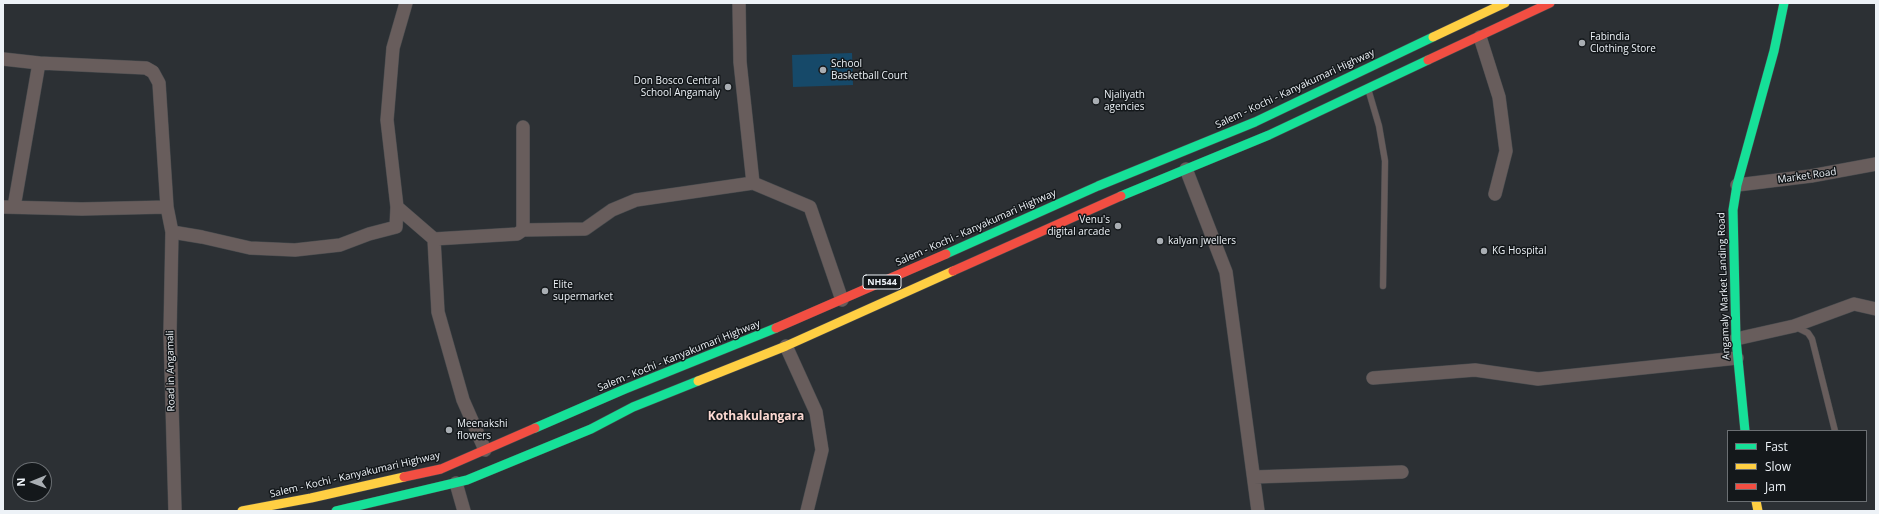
<!DOCTYPE html>
<style>
body{margin:0}
#map{position:relative;width:1879px;height:514px;overflow:hidden;background:#2c3034;font-family:"Open Sans",sans-serif}
canvas{display:block}
.frame{position:absolute;inset:0;border:4px solid #edf2f7;pointer-events:none}
.legend{position:absolute;left:1727px;top:430px;width:140px;height:72px;box-sizing:border-box;background:#14181b;border:1px solid #6b6f73;margin:0;padding:5px 7px;list-style:none;font-size:12px;color:#edf2f7}
.legend li{display:flex;align-items:center;gap:8px;height:20px}
.legend b{width:20px;border:1px solid #6b6f73}
.north{position:absolute;left:12px;top:462px;width:40px;height:40px;box-sizing:border-box;background:#14181b;border:1px solid #6b6f73;border-radius:50%;rotate:269deg;font-size:11px;font-weight:700;line-height:16px;text-align:center;color:#edf2f7}
.north::after{content:'';display:block;margin:auto;width:14px;height:18px;background:#a9aeb3;clip-path:polygon(50% 0,100% 100%,50% 72%,0 100%)}
</style>
<div id="map">
<canvas width="1879" height="514"></canvas>
<div class="frame"></div>
<ul class="legend">
<li><b style="height:5px;background:#16e098"></b>Fast</li>
<li><b style="height:5px;background:#ffcf43"></b>Slow</li>
<li><b style="height:5px;background:#f24e42"></b>Jam</li>
</ul>
<div class="north">N</div>
</div>
<script>
const g = document.querySelector('canvas').getContext('2d');
g.lineJoin = 'round';
function paint(path, color) {
  g.fillStyle = color;
  g.fill(path, 'evenodd');
}
function poly(rows) {
  const path = new Path2D();
  for (const r of rows) {
    path.moveTo(r[0], r[1]);
    for (let i = 2; i < r.length; i += 2) path.lineTo(r[i], r[i + 1]);
  }
  return path;
}
function strokePath(path, color, width, dash) {
  g.strokeStyle = color;
  g.lineWidth = width;
  g.lineCap = dash ? 'butt' : 'round';
  g.setLineDash(dash || []);
  g.stroke(path);
}
function label(font, color, halo, rows, align = 'center') {
  g.font = font + ' "Open Sans",sans-serif';
  g.lineWidth = 3;
  g.setLineDash([]);
  g.textBaseline = 'middle';
  g.strokeStyle = halo;
  g.fillStyle = color;
  for (const [text, x, y, turn = 0] of rows) {
    g.save();
    g.translate(x, y);
    g.rotate((+turn || 0) * Math.PI / 180);
    g.textAlign = isNaN(turn) ? turn : align;
    if (halo) g.strokeText(text, 0, 0);
    g.fillText(text, 0, 0);
    g.restore();
  }
}
paint(poly([
 [852,53,853,85,793,87,792,55]
]), '#164969');
const lane = poly([
 [1369,92,1379,126,1385,161,1383,286],
 [1796,327,1808,333,1812,339,1835,431]
]);
const street = poly([
 [406,3,393,48,387,120,397,207,434,239,438,312,463,400,485,450],
 [739,3,740,62,753,183,810,207,842,300],
 [1480,37,1499,97,1506,151,1495,194],
 [3,59,39,63,146,68,153,72,159,83,167,207,172,232,170,333,175,511],
 [523,127,523,230],
 [1186,169,1226,272,1258,511],
 [1737,185,1811,176,1876,164],
 [3,207,82,209,167,207],
 [14,207,39,63],
 [172,232,202,237,250,248,295,250,340,245,369,234,396,227,397,207],
 [434,239,517,234,523,230,585,229,612,210,636,200,753,183],
 [1736,339,1794,326,1854,304,1876,309],
 [786,346,816,412,822,450,807,511],
 [1373,378,1475,370,1538,379,1737,358],
 [1254,477,1402,472],
 [456,483,464,511]
]);
const fast = poly([
 [1121,196,1269,135,1428,60],
 [946,254,1098,186,1255,122,1433,37],
 [535,428,625,389,776,328],
 [1745,431,1736,339,1733,210,1737,185,1774,51,1784,3],
 [336,511,467,480,591,429,633,407,698,381]
]);
const slow = poly([
 [1433,37,1505,3],
 [698,381,786,346,953,271],
 [1756,501,1758,511],
 [242,511,311,498,404,477]
]);
const jam = poly([
 [1428,60,1550,3],
 [953,271,1121,196],
 [776,328,946,254],
 [404,477,441,469,535,428]
]);
strokePath(lane, '#484b4e', 7);
strokePath(street, '#484b4e', 14);
strokePath(fast, '#484b4e', 10);
strokePath(slow, '#484b4e', 10);
strokePath(jam, '#484b4e', 10);
strokePath(lane, '#685d5c', 6);
strokePath(street, '#685d5c', 13);
strokePath(fast, '#16e098', 9);
strokePath(slow, '#ffcf43', 9);
strokePath(jam, '#f24e42', 9);
for (const [x, y, r, color] of [
 [1582,43,4,"#a9aeb3"],
 [823,70,4,"#a9aeb3"],
 [728,87,4,"#a9aeb3"],
 [1096,101,4,"#a9aeb3"],
 [1118,226,4,"#a9aeb3"],
 [1160,241,4,"#a9aeb3"],
 [1484,251,4,"#a9aeb3"],
 [545,291,4,"#a9aeb3"],
 [449,430,4,"#a9aeb3"]
]) {
  const dot = new Path2D();
  dot.arc(x, y, r, 0, 2 * Math.PI);
  g.fillStyle = color;
  g.fill(dot);
  strokePath(dot, '#14181b', 1.5);
}
for (const [x, y, w] of [
 [882,282,38]
]) {
  const box = new Path2D();
  box.roundRect(x - w / 2, y - 7, w, 14, 3);
  g.fillStyle = '#14181b';
  g.fill(box);
  strokePath(box, '#edf2f7', 1);
}
label('bold 9px', '#edf2f7', null, [
 ["NH544",882,282]
]);
label('10px', '#edf2f7', '#14181b', [
 ["Fabindia",1590,37],
 ["Clothing Store",1590,49],
 ["School",831,64],
 ["Basketball Court",831,76],
 ["Don Bosco Central",720,81,"right"],
 ["School Angamaly",720,93,"right"],
 ["Njaliyath",1104,95],
 ["agencies",1104,107],
 ["Venu's",1110,220,"right"],
 ["digital arcade",1110,232,"right"],
 ["kalyan jwellers",1168,241],
 ["KG Hospital",1492,251],
 ["Elite",553,285],
 ["supermarket",553,297],
 ["Meenakshi",457,424],
 ["flowers",457,436]
], 'left');
label('10px', '#edf2f7', '#14181b', [
 ["Salem - Kochi - Kanyakumari Highway",1295,89,-25],
 ["Market Road",1807,176,-8],
 ["Salem - Kochi - Kanyakumari Highway",976,228,-24],
 ["Angamaly Market Landing Road",1724,286,-92],
 ["Salem - Kochi - Kanyakumari Highway",679,356,-22],
 ["Road in Angamali",171,371,-91],
 ["Salem - Kochi - Kanyakumari Highway",355,475,-13]
]);
label('bold 12px', '#fbd8d1', '#14181b', [
 ["Kothakulangara",756,417]
]);
</script>
